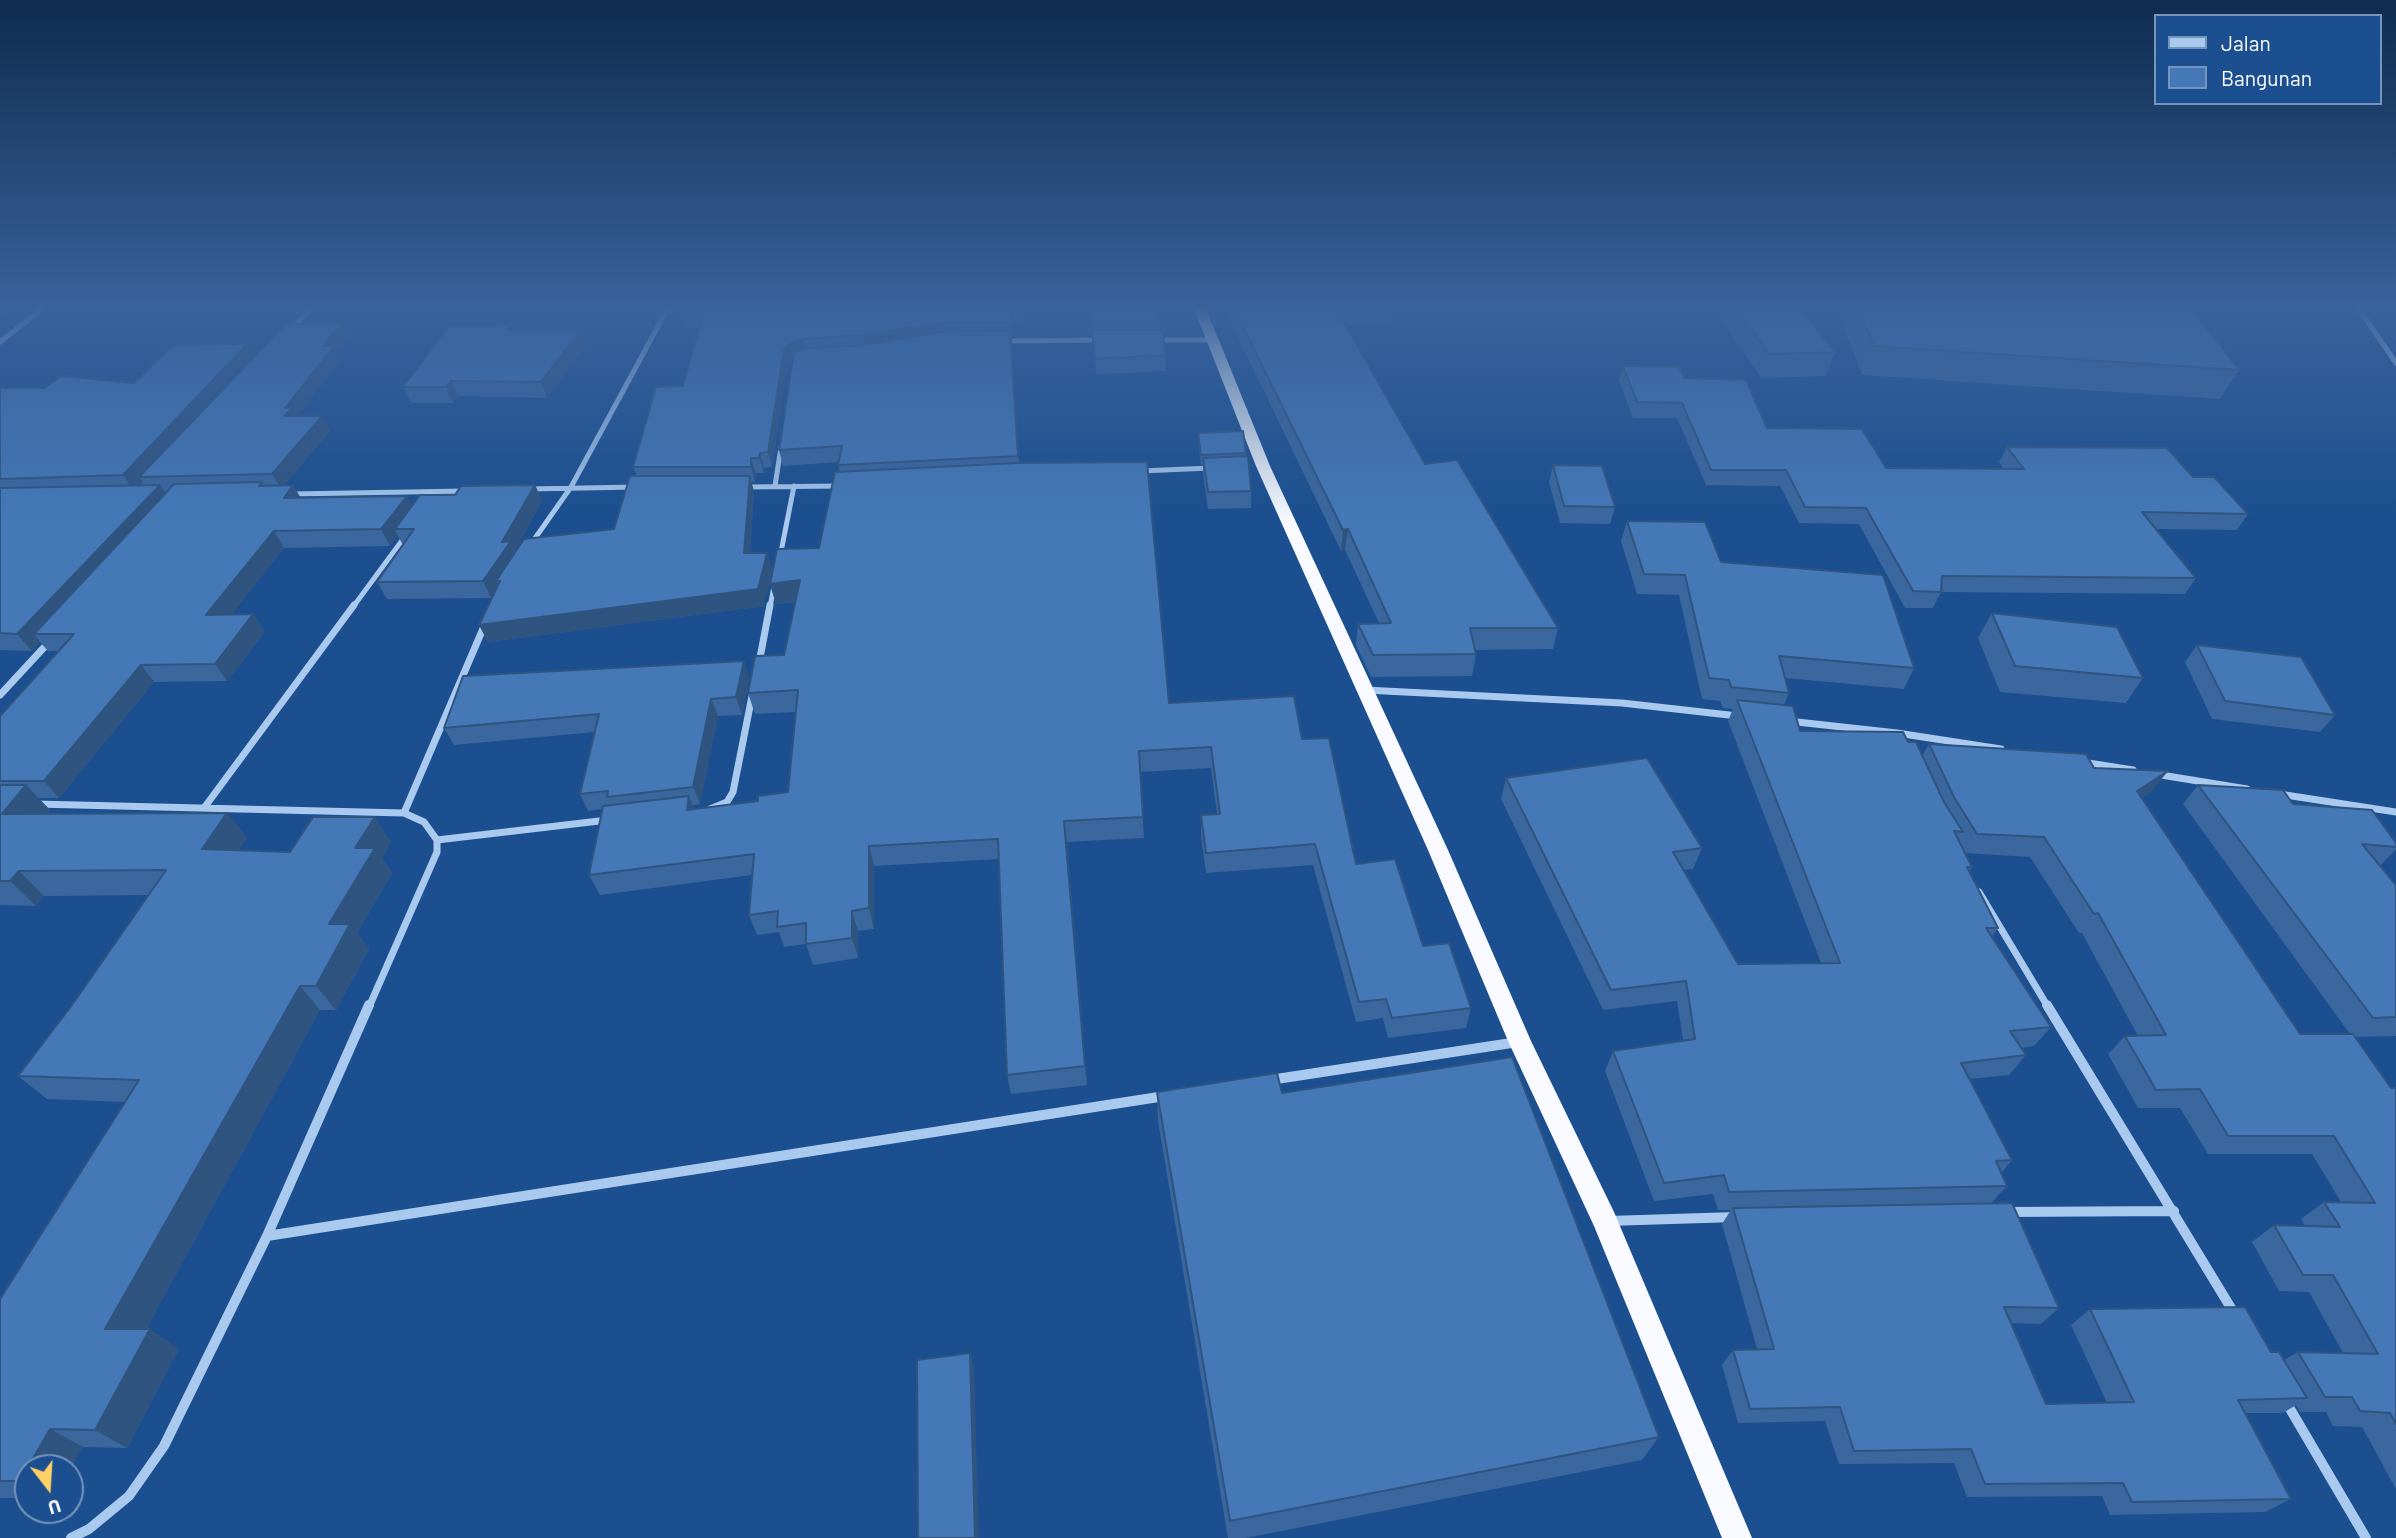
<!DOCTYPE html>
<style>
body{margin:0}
#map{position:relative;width:2396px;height:1538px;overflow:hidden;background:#1b4f8f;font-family:Barlow,sans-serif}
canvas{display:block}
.legend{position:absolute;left:2154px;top:14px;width:228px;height:91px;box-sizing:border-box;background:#1b4f8f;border:2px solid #7695bc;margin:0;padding:9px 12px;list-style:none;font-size:21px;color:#fff}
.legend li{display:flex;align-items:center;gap:14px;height:35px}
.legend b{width:35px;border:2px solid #7695bc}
.north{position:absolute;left:14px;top:1454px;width:70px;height:70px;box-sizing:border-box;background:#1b4f8f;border:2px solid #7695bc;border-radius:50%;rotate:163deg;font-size:19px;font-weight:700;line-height:28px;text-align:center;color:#fff}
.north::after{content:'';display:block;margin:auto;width:24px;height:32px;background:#ffd166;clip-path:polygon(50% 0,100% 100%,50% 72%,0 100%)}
</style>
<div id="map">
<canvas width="2396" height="1538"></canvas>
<ul class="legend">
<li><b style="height:9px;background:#a9c9ee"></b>Jalan</li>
<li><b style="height:19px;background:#4478b7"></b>Bangunan</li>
</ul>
<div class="north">U</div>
</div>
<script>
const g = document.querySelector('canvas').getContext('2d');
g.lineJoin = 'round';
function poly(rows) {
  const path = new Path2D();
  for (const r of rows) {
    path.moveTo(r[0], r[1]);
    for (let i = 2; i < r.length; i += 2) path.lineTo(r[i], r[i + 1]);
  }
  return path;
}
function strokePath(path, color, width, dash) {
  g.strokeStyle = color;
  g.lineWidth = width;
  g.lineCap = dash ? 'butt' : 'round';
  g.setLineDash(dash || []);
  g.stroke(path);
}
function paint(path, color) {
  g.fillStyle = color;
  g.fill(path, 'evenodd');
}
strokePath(poly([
 [2357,306,2396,363],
 [292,329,313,306],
 [1156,340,1212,340],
 [1002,341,1102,340],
 [0,342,46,306],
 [1141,471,1210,468],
 [775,486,781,447],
 [746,487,839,486],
 [529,489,636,487],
 [291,494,465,491],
 [531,544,571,487,669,306],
 [780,557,794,486],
 [353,607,406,535],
 [770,607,774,586]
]), '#a9c9ee', 5);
strokePath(poly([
 [759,663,770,605],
 [1365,690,1622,703,1738,716],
 [0,695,49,642],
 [1788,721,1897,733,2001,749],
 [2082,762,2133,770],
 [2155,774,2247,789],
 [2279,794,2396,812],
 [36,804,404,813,424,822,437,840,437,852,369,1007],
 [204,808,354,605],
 [710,809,727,802,733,792,752,696],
 [404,813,485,624],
 [437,840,608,820],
 [1979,892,2048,1007]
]), '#a9c9ee', 7);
strokePath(poly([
 [2047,1005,2234,1313],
 [1270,1080,1518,1042],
 [2007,1212,2174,1211],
 [1608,1221,1736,1217],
 [267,1236,1165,1096],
 [2286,1402,2366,1538],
 [71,1538,89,1529,129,1496,164,1446,267,1236,369,1005]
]), '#a9c9ee', 10);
paint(poly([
 [1193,306,1205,306,1270,466,1448,850,1531,1041,1614,1212,1752,1538,1722,1538,1594,1226,1508,1041,1428,850,1256,466,1193,306]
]), '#f8faff');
paint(poly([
 [681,306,1158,306,1160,330,1166,355,1166,371,1096,374,1090,307,1029,310,1024,323,1012,323,1012,336,1011,336,1019,463,1169,703,1302,739,1356,864,1423,946,1471,1008,1466,1028,1388,1038,1383,1018,1356,1022,1313,865,1206,873,1201,836,1201,815,1217,814,1211,768,1140,772,1144,838,1067,842,1087,1085,1011,1094,1007,1075,999,859,874,866,874,929,858,931,858,958,813,965,806,944,784,947,779,932,757,935,749,915,752,875,600,895,589,875,602,809,588,811,580,794,595,732,454,745,444,728,749,678,742,715,718,716,700,804,693,805,694,809,758,801,788,792,796,712,755,714,748,693,784,655,796,602,776,604,770,584,819,548,839,471,839,462,783,466,779,450,793,358,788,363,772,467,764,468,764,473,756,473,755,482,751,482,754,492,750,553,772,569,764,606,488,642,479,625,494,594,491,598,387,599,377,582,403,545,398,536,390,546,284,548,231,615,253,614,265,632,227,681,154,682,59,798,38,798,50,810,47,814,227,813,247,838,238,850,290,852,391,842,382,858,392,873,357,933,369,949,336,1010,320,1010,146,1329,179,1349,127,1448,83,1447,28,1468,28,1498,0,1498,0,1299,125,1102,47,1099,18,1076,72,1005,148,895,44,896,36,906,0,905,0,716,59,651,48,651,40,642,32,651,0,650,0,388,44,388,134,383,349,337,337,352,341,360,297,416,322,416,330,431,284,485,293,485,300,497,412,506,455,495,535,485,542,501,515,550,516,552,614,529,637,476,633,467,683,386,699,327,684,328,680,314],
 [1223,306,1392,306,1390,322,1346,326,1425,464,1558,628,1553,649,1475,650,1476,654,1472,676,1371,677,1356,645,1358,624,1379,623,1345,550,1341,551],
 [1712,306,1799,306,1835,352,1826,376,1761,378],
 [1836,306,2189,306,2239,370,2220,399,1862,375],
 [513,330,586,345,547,398,458,396,453,403,411,403,403,387],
 [1623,366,1684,378,1767,428,1886,468,2004,469,1999,462,2007,447,2193,477,2248,514,2237,530,2155,529,2196,578,2185,594,1941,592,1933,608,1905,608,1859,524,1799,523,1780,486,1706,485,1677,418,1633,418,1619,381],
 [1198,433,1246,453,1251,491,1251,508,1208,509,1203,474,1203,464,1201,464,1198,441],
 [1553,465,1615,507,1610,524,1560,523,1549,482],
 [1627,521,1721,562,1914,668,1904,689,1785,678,1789,693,1784,705,1800,731,1908,742,1922,756,1929,744,2094,768,2152,791,2142,798,2300,1034,2350,1034,2183,804,2198,785,2293,804,2396,843,2396,849,2380,866,2396,885,2396,1036,2355,1037,2391,1088,2396,1088,2396,1489,2362,1427,2333,1426,2326,1412,2300,1412,2296,1405,2283,1413,2246,1413,2291,1499,2265,1512,2110,1515,2102,1496,1967,1497,1954,1463,1839,1464,1825,1421,1738,1423,1722,1365,1733,1350,1757,1349,1722,1224,1731,1210,1718,1210,1713,1194,1654,1201,1605,1071,1613,1051,1683,1040,1677,1001,1603,1010,1501,799,1506,778,1702,848,1693,869,1683,870,1738,964,1821,963,1728,721,1733,709,1723,708,1720,701,1702,699,1679,595,1637,594,1621,541],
 [1965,853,2030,857,2079,933,2082,933,2138,1036,2125,1036,2108,1054,2138,1108,2180,1108,2208,1154,2312,1154,2341,1202,2324,1202,2301,1219,2305,1226,2274,1225,2252,1242,2279,1291,2309,1292,2343,1353,2298,1352,2284,1360,2271,1352,2090,1309,2071,1325,2107,1403,2046,1404,2011,1323,2041,1324,2059,1308,1991,1203,2007,1186,2001,1173,2012,1160,1969,1079,2009,1075,2026,1055,2021,1048,2034,1046,2051,1027,1992,937,1998,928,1969,872,1972,867],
 [1992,613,2143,678,2126,703,2000,692,1978,638],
 [2197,645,2335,715,2320,732,2212,719,2185,662],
 [1157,1092,1282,1093,1659,1437,1642,1460,1246,1538,1228,1538,1158,1121]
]), '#3a679d');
paint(poly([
 [0,306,16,306,0,319],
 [1024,306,1029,306,1029,310,1024,323,1023,309],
 [1011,308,1012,323,1012,336,1011,322],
 [342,323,349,337,337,352,341,360,297,417,284,416,285,408,323,346],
 [939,323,941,337,865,350,863,335],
 [580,330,586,345,547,398,541,382],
 [1010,331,1012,347,1020,472,1018,456],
 [804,339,807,354,791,359,788,363,772,467,768,452,784,349,788,345],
 [247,344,256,360,139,477,143,482,135,492,123,475],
 [451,381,458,396,453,403,446,387],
 [322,416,330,431,281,488,272,474],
 [760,453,764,468,764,473,759,458],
 [751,458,756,473,755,482,751,467],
 [750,476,754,492,749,570,744,553],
 [160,485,171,501,34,634,40,642,32,651,17,634],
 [293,485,303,502,284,498],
 [535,485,542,501,515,550,518,557,500,581,496,581,499,587,491,598,483,581,502,542],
 [407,496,415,512,395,529,398,536,390,546,381,529],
 [1348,529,1345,550,1341,551,1343,530],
 [274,531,284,548,218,632,206,615],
 [767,553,772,569,764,606,488,642,479,625],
 [800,580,806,600,776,604,770,584],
 [253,614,265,632,227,681,215,664],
 [744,661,749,678,742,715,736,697],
 [141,665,154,682,59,798,44,781],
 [711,699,718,716,700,804,693,787],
 [2168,771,2152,791,2123,811,2137,791],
 [26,785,50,810,26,839,2,814],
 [689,796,698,817,687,810],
 [227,813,247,838,223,874,202,849],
 [375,817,391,842,382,858,392,873,357,933,369,949,336,1010,316,986,329,924,355,848],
 [1064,821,1067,842,1087,1085,1085,1066],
 [869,846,874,866,874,929,869,908],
 [19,871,44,896,36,906,10,881],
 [852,911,858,931,858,958,852,938],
 [300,986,320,1010,135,1349,105,1329],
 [150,1329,179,1349,127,1448,95,1430],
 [970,1353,974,1366,979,1538,975,1538],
 [50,1429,83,1447,70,1470,70,1468,28,1468,28,1485,20,1481]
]), '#305480');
const building = poly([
 [681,306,1024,306,1023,309,1011,308,1011,322,939,323,863,335,804,339,788,345,784,349,768,452,760,453,759,458,751,458,751,467,633,467,656,387,683,386,703,312,680,314,681,306],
 [1090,306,1158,306,1160,321,1092,321,1090,306],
 [1233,306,1348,306,1335,307,1425,464,1457,460,1558,628,1470,628,1476,654,1373,655,1358,624,1391,623,1348,529,1343,530,1233,306],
 [1735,306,1799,306,1835,352,1769,354,1735,306],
 [1858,306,2189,306,2239,370,1874,346,1858,306],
 [342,323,323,346,334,346,285,408,292,408,284,416,322,416,272,474,139,477,286,324,342,323],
 [511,325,507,330,580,330,541,382,451,381,446,387,403,387,449,326,511,325],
 [1092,330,1162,330,1166,355,1095,359,1092,330],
 [1010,331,1018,456,838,465,842,446,779,450,794,352,805,349,864,345,939,332,1010,331],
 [247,344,123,475,0,479,0,388,44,388,62,376,134,383,174,345,247,344],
 [1623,366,1679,367,1684,378,1746,380,1767,428,1862,429,1886,468,2024,469,2007,447,2167,448,2193,477,2214,477,2248,514,2142,512,2196,578,1942,576,1941,592,1913,591,1866,508,1805,507,1786,470,1711,470,1682,403,1637,402,1623,366],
 [1243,431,1246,453,1201,455,1198,433,1243,431],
 [1248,456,1251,491,1208,492,1203,458,1248,456],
 [1147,462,1169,703,1294,696,1302,739,1329,738,1356,864,1395,859,1423,946,1449,943,1471,1008,1392,1018,1386,999,1359,1002,1315,844,1206,853,1201,815,1220,814,1211,747,1139,751,1143,817,1064,821,1085,1066,1007,1075,998,839,869,846,869,908,852,911,852,938,806,944,806,923,777,927,778,911,749,915,754,854,589,875,603,806,689,796,687,810,758,801,758,796,788,792,798,690,748,693,755,656,784,655,800,580,770,584,777,549,819,548,835,472,1018,463,1147,462],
 [1553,465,1602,466,1615,507,1564,506,1553,465],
 [630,476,750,476,744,553,767,553,758,589,479,625,500,581,496,581,524,539,614,529,630,476],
 [262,482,259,486,293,485,284,498,407,496,381,529,274,531,206,615,253,614,215,664,141,665,44,781,0,781,0,716,74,634,34,634,174,484,262,482],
 [160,485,17,634,0,633,0,488,160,485],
 [535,485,502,542,511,541,483,581,377,582,414,529,395,529,420,495,455,495,461,486,535,485],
 [1627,521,1705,522,1721,562,1883,575,1914,668,1779,656,1789,693,1731,687,1729,680,1709,678,1685,575,1644,574,1627,521],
 [1992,613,2117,627,2143,678,2015,666,1992,613],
 [2197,645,2301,657,2335,715,2225,701,2197,645],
 [744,661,736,697,711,699,693,787,607,797,608,791,580,794,599,714,444,728,463,676,744,661],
 [1737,700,1793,706,1800,731,1903,732,1908,742,1916,742,1944,802,1963,832,1954,831,1972,867,1967,867,1998,928,1986,928,2051,1027,2010,1031,2026,1055,1961,1063,2012,1160,1996,1161,2007,1186,1729,1192,1724,1175,1664,1183,1613,1051,1695,1039,1686,981,1611,990,1506,778,1647,758,1702,848,1673,852,1738,964,1840,963,1737,700],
 [1929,744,2086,754,2094,768,2168,771,2137,791,2300,1034,2353,1034,2391,1088,2396,1088,2396,1424,2390,1413,2360,1411,2352,1397,2325,1397,2298,1352,2378,1354,2333,1275,2303,1275,2274,1225,2340,1227,2324,1202,2375,1203,2334,1136,2228,1136,2200,1089,2156,1090,2125,1036,2166,1035,2098,913,2094,914,2044,837,1977,834,1954,797,1929,744],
 [0,785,26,785,2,814,227,813,202,849,290,852,313,817,375,817,355,848,375,848,329,924,350,924,316,986,300,986,105,1329,150,1329,95,1430,50,1429,20,1481,0,1481,0,1299,139,1080,18,1076,72,1005,166,870,19,871,10,881,0,881,0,785],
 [2198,785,2283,790,2293,804,2372,810,2396,843,2396,847,2362,844,2396,885,2396,1017,2373,1018,2198,785],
 [1512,1057,1659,1437,1230,1521,1157,1092,1277,1073,1282,1093,1512,1057],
 [2012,1203,2059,1308,2004,1307,2046,1404,2134,1402,2090,1309,2245,1307,2271,1352,2279,1352,2307,1398,2238,1400,2291,1499,2132,1502,2123,1483,1985,1484,1971,1449,1854,1451,1840,1407,1750,1409,1733,1350,1774,1349,1733,1208,2012,1203],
 [970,1353,975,1538,918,1538,917,1360,970,1353]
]);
paint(building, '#4478b7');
strokePath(building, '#305480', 2);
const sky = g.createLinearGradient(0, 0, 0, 521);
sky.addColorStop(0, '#0f2b4f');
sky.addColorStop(0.59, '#39639b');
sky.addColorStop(1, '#39639b00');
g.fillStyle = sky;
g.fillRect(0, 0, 2396, 521);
</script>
